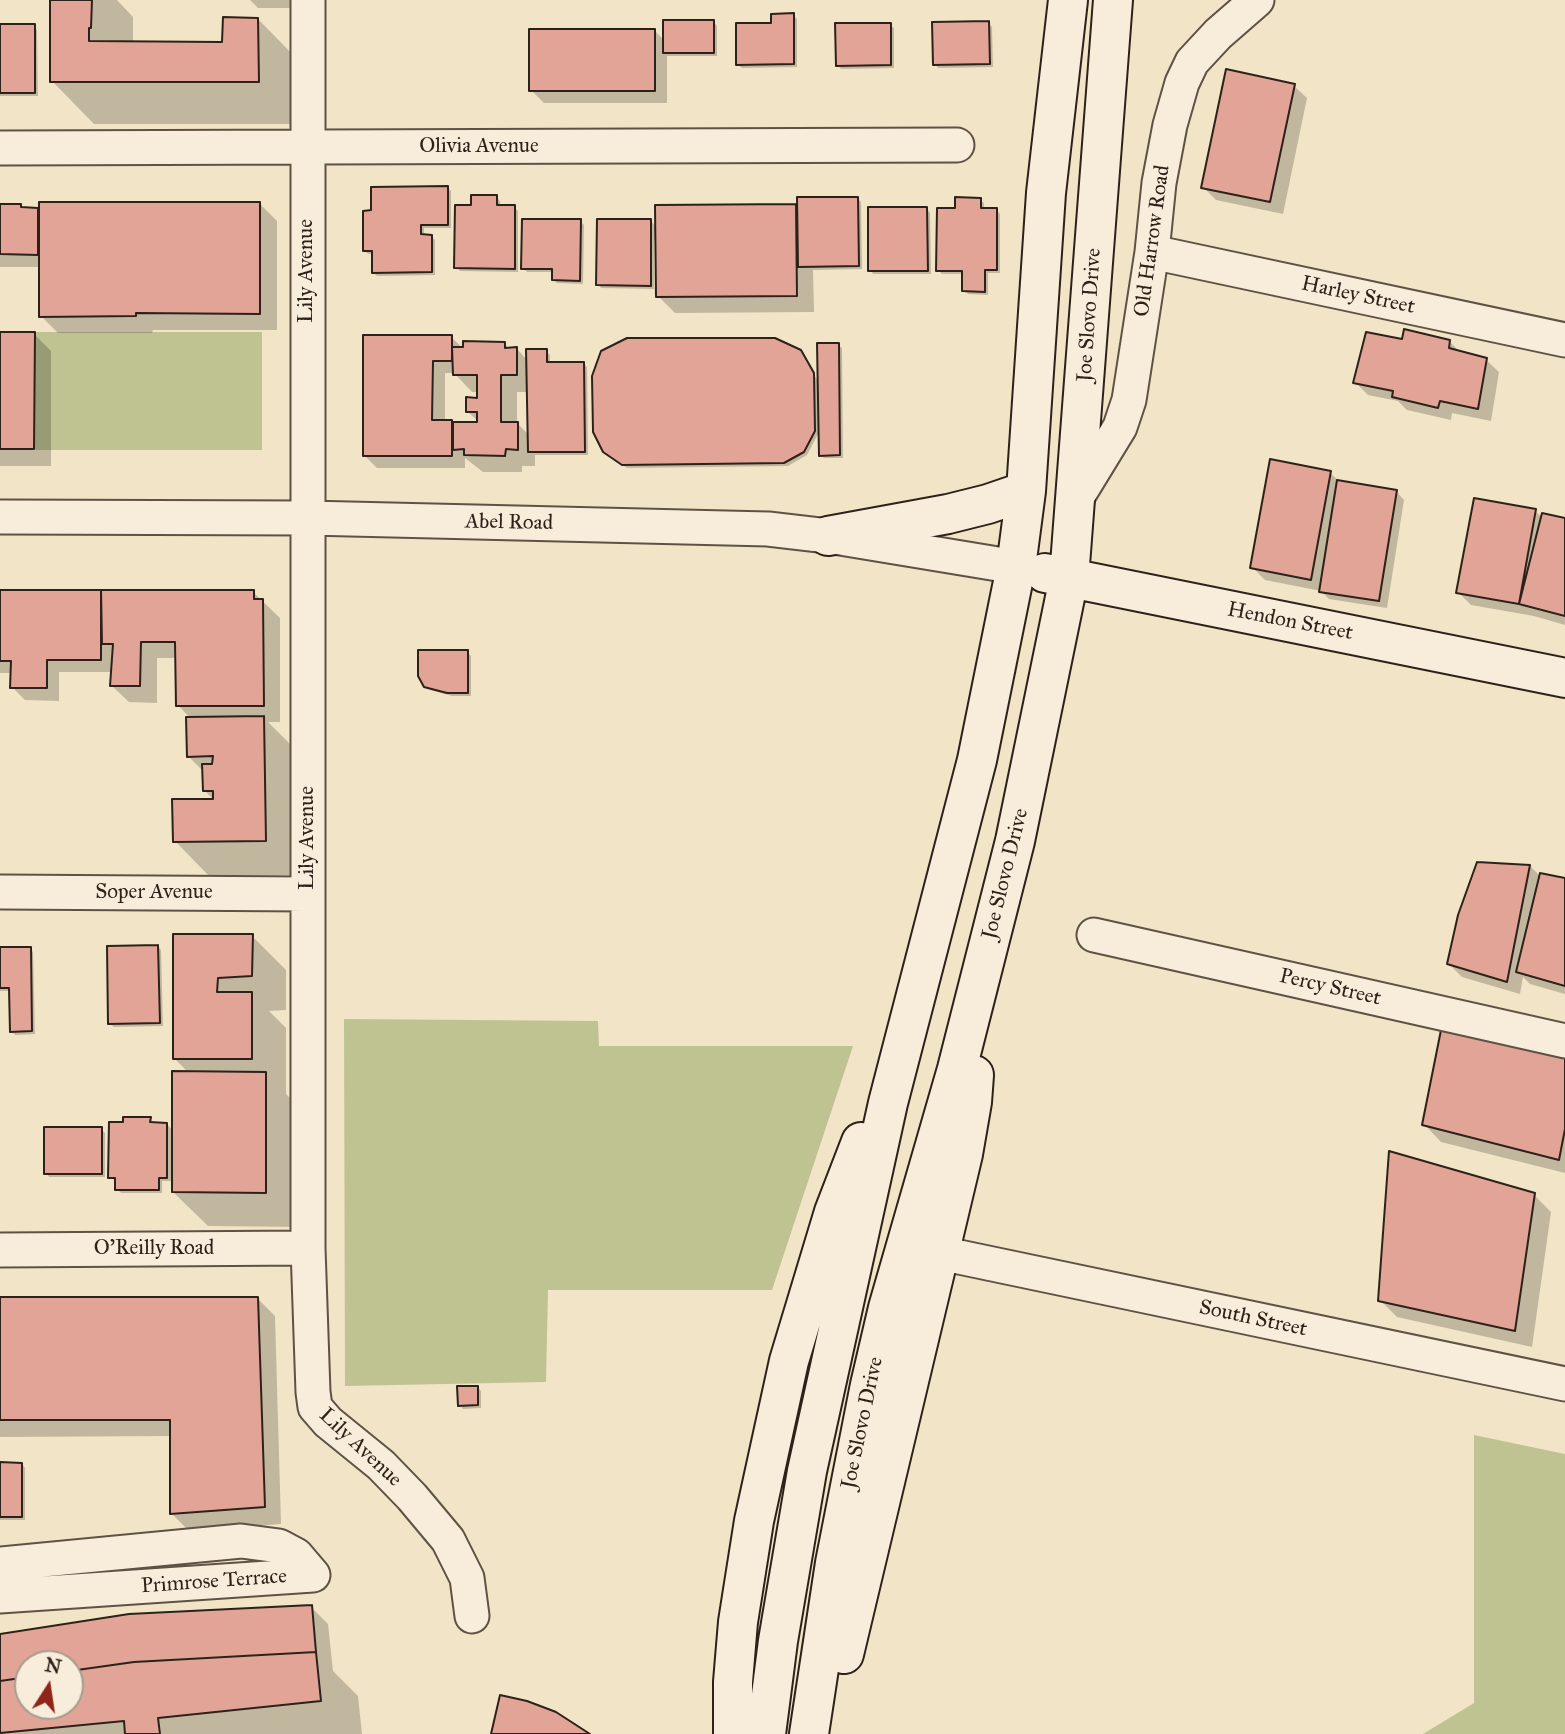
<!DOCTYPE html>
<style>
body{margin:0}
#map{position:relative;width:1565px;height:1734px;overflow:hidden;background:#f2e4c6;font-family:"IM FELL Great Primer",serif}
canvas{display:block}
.north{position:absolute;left:14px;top:1650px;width:70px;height:70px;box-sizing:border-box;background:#f7edda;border:2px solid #a69c8d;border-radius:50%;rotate:12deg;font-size:19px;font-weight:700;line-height:28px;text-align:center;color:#2d221a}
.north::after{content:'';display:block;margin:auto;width:24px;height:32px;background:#8f2418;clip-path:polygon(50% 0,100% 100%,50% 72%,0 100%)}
</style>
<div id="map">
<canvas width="1565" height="1734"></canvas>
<div class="north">N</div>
</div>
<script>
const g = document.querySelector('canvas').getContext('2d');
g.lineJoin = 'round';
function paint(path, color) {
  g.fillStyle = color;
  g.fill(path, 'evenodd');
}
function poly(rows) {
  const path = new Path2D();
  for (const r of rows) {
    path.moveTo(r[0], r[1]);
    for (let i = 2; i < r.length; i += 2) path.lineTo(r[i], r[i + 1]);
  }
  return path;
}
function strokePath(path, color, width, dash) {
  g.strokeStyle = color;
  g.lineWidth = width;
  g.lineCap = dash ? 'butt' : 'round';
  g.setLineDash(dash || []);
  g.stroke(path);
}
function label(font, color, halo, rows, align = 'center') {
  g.font = font + ' "IM FELL Great Primer",serif';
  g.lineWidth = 6;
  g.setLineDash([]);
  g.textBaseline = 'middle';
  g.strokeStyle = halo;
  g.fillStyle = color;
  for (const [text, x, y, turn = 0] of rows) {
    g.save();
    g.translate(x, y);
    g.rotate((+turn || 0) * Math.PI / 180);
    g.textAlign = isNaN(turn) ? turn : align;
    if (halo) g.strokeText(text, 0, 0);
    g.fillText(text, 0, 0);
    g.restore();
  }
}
paint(poly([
 [35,332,262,332,262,450,35,450],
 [344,1019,598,1021,599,1046,853,1046,772,1290,548,1290,546,1382,345,1386],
 [1474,1435,1565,1454,1565,1734,1423,1734,1474,1703]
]), '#bfc392');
paint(poly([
 [52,0,117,0,133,17,133,43,224,43,258,19,300,62,300,124,94,124,52,81],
 [250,0,290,0,290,8,258,8],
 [793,15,797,19,797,67,742,68,738,65,773,25],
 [714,22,717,26,717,56,667,56,667,103,544,103,531,90,654,30,665,41],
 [988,23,992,27,993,67,938,68,935,64],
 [890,25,894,28,894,68,841,69,837,65],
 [0,26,34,26,37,30,38,96,0,96],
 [1294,86,1307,98,1283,214,1216,200,1203,187],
 [447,187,451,191,451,228,424,228,424,236,431,236,435,240,435,275,377,276,374,273,374,254,368,254,365,251],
 [496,197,500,201,500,207,514,207,518,211,518,272,460,271,456,267],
 [857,198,861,202,862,269,813,270,814,312,675,313,658,296,658,240,654,240,654,289,601,288,598,284,651,221,657,228,795,205,799,209],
 [980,200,984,203,984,210,997,210,1000,214,1000,273,988,273,988,295,968,294,964,291,964,274,942,274,938,270,957,210],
 [260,204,277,221,277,330,153,330,152,333,58,333,41,316,41,267,0,267,0,206,21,206,24,209,38,209,41,212],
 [927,209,930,213,931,274,873,274,870,270],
 [580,221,584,225,583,284,557,283,554,280,554,272,527,272,523,268],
 [0,334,34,334,51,351,51,466,0,466],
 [365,337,451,337,465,350,504,344,510,349,517,349,528,361,546,351,550,355,550,363,583,363,587,367,588,455,535,455,535,466,522,466,522,472,483,472,465,458,465,468,377,468,364,455],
 [445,373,454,373,472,392,479,392,479,400,468,412,480,423,445,422],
 [517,392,529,392,529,435,517,423],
 [1403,341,1449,341,1461,353,1486,360,1499,372,1491,421,1452,413,1451,420,1407,410,1398,401,1368,395,1355,382],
 [838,345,842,348,843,458,824,458,820,455,820,430,807,455,788,466,627,468,609,456,800,351,819,383],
 [1330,473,1340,482,1396,491,1404,500,1387,608,1329,599,1321,591,1265,580,1252,567],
 [1535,511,1543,518,1565,520,1565,625,1534,616,1471,605,1458,592],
 [0,591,253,592,280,618,280,722,268,722,298,752,299,875,209,876,175,841,215,801,204,790,204,772,188,756,191,719,178,705,177,658,157,658,157,703,129,702,111,685,112,672,59,672,59,701,25,700,12,687,12,673,0,673],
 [467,652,471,656,471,696,452,696,430,690,426,686],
 [1530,866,1541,877,1565,880,1565,994,1530,984,1523,977,1520,994,1462,977,1449,964],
 [175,935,252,936,286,970,286,1010,269,1011,286,1028,286,1094,300,1108,299,1227,208,1226,173,1192,173,1181,162,1181,162,1193,121,1193,117,1189,117,1181,110,1177,150,1119,154,1122,167,1124,173,1131,189,1073,175,1059],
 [158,947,161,950,163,1026,114,1027,110,1024],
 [0,949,30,949,33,952,35,1034,15,1035,12,1031,11,991,0,991],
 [1565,1057,1565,1173,1441,1142,1424,1124],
 [101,1129,105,1133,105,1177,49,1177,46,1173],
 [1534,1195,1551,1212,1532,1347,1397,1317,1380,1300],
 [0,1299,258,1299,275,1316,281,1524,189,1531,172,1514,172,1436,0,1437],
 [477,1387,481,1391,481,1408,463,1409,460,1405],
 [0,1464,22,1464,25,1468,25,1520,0,1520],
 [311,1607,328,1624,333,1671,358,1696,362,1734,0,1734,0,1635],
 [28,1664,70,1664,70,1706,28,1706]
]), '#0003');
const building = poly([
 [50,0,92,0,91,28,89,28,89,41,222,42,223,17,258,18,259,82,50,82,50,0],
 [794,13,794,64,736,65,736,23,771,23,771,14,794,13],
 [663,20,714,20,714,53,663,53,663,20],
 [989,21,990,64,933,65,932,22,989,21],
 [835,23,891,23,891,65,836,66,835,23],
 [0,24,35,24,35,93,0,93,0,24],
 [529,29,655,29,655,91,529,91,529,29],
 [1226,69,1295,84,1270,202,1201,188,1226,69],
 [448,186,448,225,421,225,421,234,432,235,432,272,372,273,372,251,363,251,363,211,371,210,371,187,448,186],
 [471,195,497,195,497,205,515,205,515,269,454,268,455,205,471,205,471,195],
 [797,197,858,197,859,266,798,267,797,197],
 [955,197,981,198,981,208,997,208,997,270,985,270,985,292,962,291,962,271,936,271,937,208,955,208,955,197],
 [39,202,260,202,260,314,136,313,136,316,39,317,39,202],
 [0,204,21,204,21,207,38,208,38,255,0,254,0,204],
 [796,204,797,296,656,297,655,205,796,204],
 [868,207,927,207,928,271,868,271,868,207],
 [522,219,581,219,580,281,552,280,552,269,521,269,522,219],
 [597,219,651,219,651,286,596,285,597,219],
 [1404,329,1450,340,1449,348,1487,358,1478,409,1440,401,1438,408,1392,397,1393,391,1353,383,1366,332,1402,339,1404,329],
 [0,332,35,332,34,449,0,449,0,332],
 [363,335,452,335,452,361,433,361,432,420,452,420,452,456,363,456,363,335],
 [627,338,775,338,801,350,814,373,815,431,804,452,784,463,622,465,603,452,593,432,592,376,601,351,627,338],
 [463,341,505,342,505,348,517,347,517,375,501,375,501,422,518,422,518,450,506,449,505,456,464,455,464,449,453,450,453,422,477,422,477,412,466,412,466,397,477,398,477,375,453,375,452,347,463,347,463,341],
 [817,343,839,343,840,455,819,456,817,343],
 [526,349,547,349,547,362,584,362,585,452,528,452,526,349],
 [1270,459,1331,471,1311,580,1250,568,1270,459],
 [1337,480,1397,490,1379,601,1319,592,1337,480],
 [1474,498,1536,509,1519,604,1456,593,1474,498],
 [1542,513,1565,518,1565,616,1519,604,1542,513],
 [0,590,101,590,101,660,47,660,47,688,10,688,11,661,0,661,0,590],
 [101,590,254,590,254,599,263,599,264,706,176,706,175,642,141,642,140,686,110,686,113,644,102,644,101,590],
 [418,650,468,650,468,693,447,693,424,687,418,676,418,650],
 [264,716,266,841,173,842,172,799,213,799,213,791,203,791,202,764,212,764,213,756,187,757,186,717,264,716],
 [1477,862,1530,865,1507,982,1447,964,1458,915,1477,862],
 [1540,873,1565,878,1565,986,1516,972,1540,873],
 [173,934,253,934,252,976,218,978,217,992,252,992,252,1059,173,1059,173,934],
 [158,945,160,1023,108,1024,107,946,158,945],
 [0,947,31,947,32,1031,10,1032,9,988,0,988,0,947],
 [1442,1025,1565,1056,1565,1129,1559,1160,1422,1125,1442,1025],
 [172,1071,266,1072,266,1193,172,1192,172,1071],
 [123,1117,151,1117,150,1122,167,1123,167,1178,159,1178,159,1190,115,1190,115,1178,108,1178,109,1122,123,1122,123,1117],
 [44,1127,102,1127,102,1174,44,1174,44,1127],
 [1389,1151,1535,1193,1515,1331,1378,1301,1389,1151],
 [0,1297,258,1297,265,1507,170,1514,170,1420,0,1420,0,1297],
 [457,1386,478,1386,478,1405,458,1406,457,1386],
 [0,1462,22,1463,22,1517,0,1517,0,1462],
 [312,1605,316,1652,134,1662,70,1671,70,1664,28,1664,28,1677,0,1681,0,1634,129,1614,312,1605],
 [316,1652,321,1701,158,1718,160,1734,125,1734,124,1721,0,1733,0,1681,28,1677,28,1706,70,1706,70,1671,134,1662,316,1652],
 [500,1695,527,1701,556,1712,590,1734,491,1734,500,1695]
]);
paint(building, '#e2a497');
strokePath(building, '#2d221a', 2);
const street = poly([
 [308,0,308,1248,313,1392,315,1407,328,1422,381,1465,412,1497,448,1540,467,1578,472,1616],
 [0,148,957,145],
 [1152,252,1565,340],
 [1076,499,1120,427,1129,400,1152,252,1159,183,1170,125,1182,83,1192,62,1218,34,1257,0],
 [0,517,308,518,768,529,828,536,1016,567],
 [0,892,308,894],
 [1094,935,1565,1041],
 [0,1250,308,1248],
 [940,1253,1565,1384],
 [0,1564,241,1541,279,1546,296,1555,313,1575],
 [0,1596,313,1575]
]);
const secondary = poly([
 [828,536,948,514,988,504,1026,491],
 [1045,573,1565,678],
 [844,1654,963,1154,972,1102,974,1075],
 [733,1734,733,1682,738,1622,754,1521,789,1361,834,1212,861,1142],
 [766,1734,778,1641,807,1471,888,1103,977,760,1016,567,1026,491,1046,193,1068,0],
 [809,1734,835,1563,870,1385,888,1308,957,1069,1015,841,1069,578,1113,0]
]);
strokePath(street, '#5e5245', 37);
strokePath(secondary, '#2d221a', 42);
strokePath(street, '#f7edda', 33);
strokePath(secondary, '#f7edda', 38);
label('21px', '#2d221a', '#f7edda', [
 ["Olivia Avenue",479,147],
 ["Old Harrow Road",1153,241,-82],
 ["Lily Avenue",307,271,-90],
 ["Harley Street",1358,296,12],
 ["Joe Slovo Drive",1090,315,-86],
 ["Abel Road",509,523,1],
 ["Hendon Street",1290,622,11],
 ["Lily Avenue",308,838,-90],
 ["Joe Slovo Drive",1006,874,-76],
 ["Soper Avenue",154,893],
 ["Percy Street",1330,988,13],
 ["O'Reilly Road",154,1249],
 ["South Street",1253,1319,12],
 ["Joe Slovo Drive",863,1423,-78],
 ["Lily Avenue",360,1448,43],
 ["Primrose Terrace",214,1582,-4]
]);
</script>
